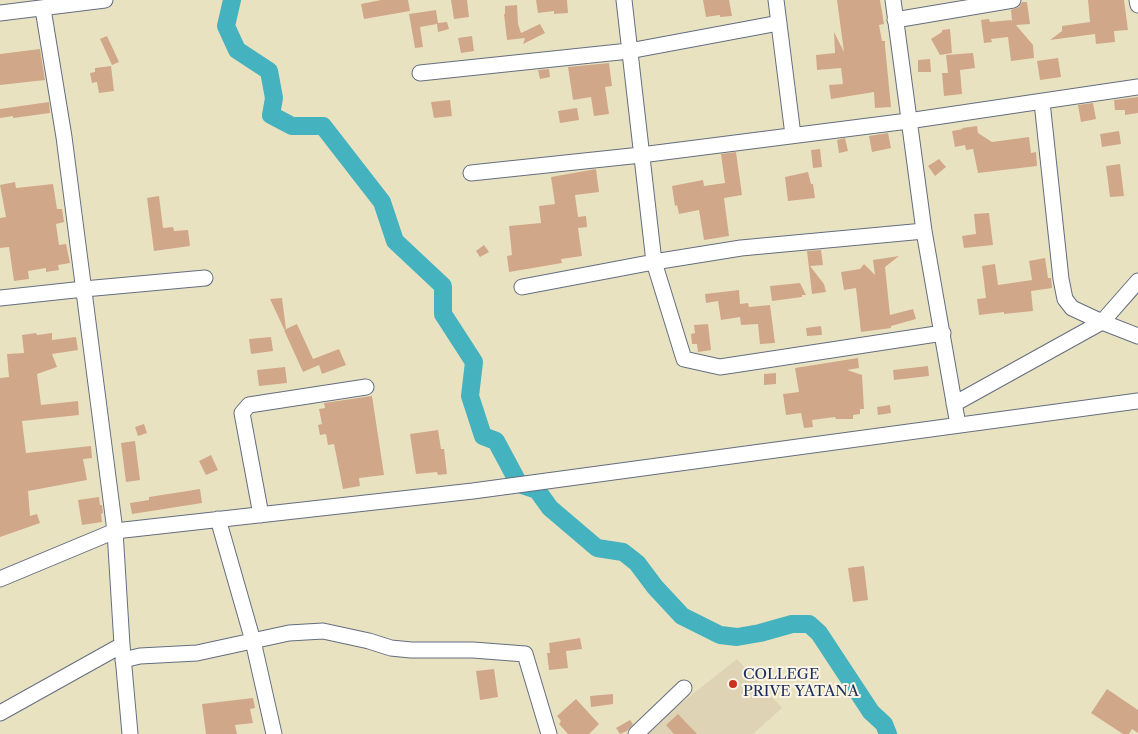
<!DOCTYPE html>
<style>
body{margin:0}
canvas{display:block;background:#e9e2c0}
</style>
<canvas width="1138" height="734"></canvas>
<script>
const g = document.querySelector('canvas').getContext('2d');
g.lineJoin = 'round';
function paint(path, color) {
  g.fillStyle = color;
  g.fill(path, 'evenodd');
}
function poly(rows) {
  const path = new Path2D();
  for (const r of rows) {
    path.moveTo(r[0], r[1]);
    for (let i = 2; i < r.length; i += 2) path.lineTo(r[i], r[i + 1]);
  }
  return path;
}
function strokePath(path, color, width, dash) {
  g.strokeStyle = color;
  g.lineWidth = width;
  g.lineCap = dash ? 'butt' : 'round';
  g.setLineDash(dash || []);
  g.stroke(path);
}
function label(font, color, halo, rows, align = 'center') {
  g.font = font + ' "Libre Caslon Text",serif';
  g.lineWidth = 4;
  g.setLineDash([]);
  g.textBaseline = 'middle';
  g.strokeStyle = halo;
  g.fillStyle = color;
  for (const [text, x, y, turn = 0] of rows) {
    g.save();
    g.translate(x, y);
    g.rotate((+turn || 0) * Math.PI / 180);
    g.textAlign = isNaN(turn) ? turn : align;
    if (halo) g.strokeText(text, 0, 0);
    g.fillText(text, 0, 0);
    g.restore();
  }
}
paint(poly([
 [737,659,782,708,753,734,642,734]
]), '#dfd3b6');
strokePath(poly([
 [232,0,226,26,237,50,269,71,274,98,271,115,292,126,323,126,382,202,395,241,443,286,443,314,474,362,470,396,483,436,496,441,519,484,537,490,550,508,597,548,623,552,637,563,655,587,682,616,720,635,737,637,760,633,792,624,809,624,819,633,871,712,884,724,888,734]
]), '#44b2bf', 18);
paint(poly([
 [381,0,408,0,410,11,364,19,361,4],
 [451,0,467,0,469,17,454,19],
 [536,0,567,0,568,13,554,14,554,11,538,13],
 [703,0,729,0,732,16,720,17,720,15,706,17],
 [837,0,880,0,884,24,879,25,882,41,885,41,885,46,891,107,875,108,874,92,831,99,829,85,843,84,841,68,817,70,816,55,835,53,834,32,844,52],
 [1088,0,1124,0,1128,30,1114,31,1115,42,1096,44,1095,34,1050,40,1062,31,1062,26,1090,22],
 [1022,2,1027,2,1030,24,1016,25,1033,45,1034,58,1011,61,1008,37,991,39,992,42,984,43,981,20,989,19,990,22,1011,20,1012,21,1011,10,1019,7],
 [517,5,518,24,521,33,540,24,545,33,523,44,525,38,507,40,504,14,505,14,505,6],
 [436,10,438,23,447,22,449,29,438,32,437,24,420,27,423,47,415,48,409,14],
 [950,29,952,53,940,55,931,39,942,32,942,30],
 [107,36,119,62,112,65,100,39],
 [472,36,474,51,461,53,458,38],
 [40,49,45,80,0,85,0,54],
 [973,53,975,68,960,70,962,94,944,96,942,73,948,73,946,55],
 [1058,58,1061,77,1040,80,1037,61],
 [930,59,931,72,918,72,918,60],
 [609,63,612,86,605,87,609,114,594,116,591,97,573,100,568,67],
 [111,66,114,91,99,93,97,82,92,83,90,73,95,72,95,68],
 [549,69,550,77,540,79,538,70],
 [1138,97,1138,113,1125,115,1125,110,1115,110,1114,100],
 [450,100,452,116,434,118,431,102],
 [49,102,50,113,13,118,13,116,0,118,0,109],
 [1093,103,1096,119,1081,122,1078,105],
 [577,108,579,120,560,123,558,111],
 [977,126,978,133,992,142,1029,137,1031,153,1036,152,1037,166,978,173,973,149,966,150,965,145,955,147,952,131,963,129,962,128],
 [1119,131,1121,144,1102,147,1100,134],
 [888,133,891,148,872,152,869,136],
 [845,138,848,151,839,153,837,140],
 [820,149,822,167,813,168,811,150],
 [736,152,742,195,724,198,729,236,704,240,699,210,679,214,677,205,675,206,672,186,703,180,704,186,725,183,721,154],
 [939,159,946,167,935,176,928,166],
 [1120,164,1124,196,1110,197,1106,166],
 [596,169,599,192,575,195,578,217,586,216,587,227,578,228,582,256,561,259,562,263,509,272,507,256,512,255,509,226,541,223,539,206,555,204,551,177],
 [808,172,811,184,813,184,815,198,788,201,785,177],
 [15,182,16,188,53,184,57,209,62,209,64,222,56,224,59,245,66,244,70,263,58,265,59,270,46,272,46,268,28,271,29,279,14,281,9,247,0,248,0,218,6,217,0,185],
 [159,196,163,228,173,227,174,231,188,230,190,246,154,251,147,198],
 [989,213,993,245,964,248,962,236,976,234,974,214],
 [484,245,489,252,480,257,476,251],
 [821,250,823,265,810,266,824,284,826,292,812,294,807,251],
 [899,256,885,267,890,315,913,309,916,319,891,326,891,328,861,332,856,288,844,290,841,272,860,269,864,264,875,275,873,260],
 [1045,258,1048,278,1051,278,1052,288,1031,291,1033,311,1004,314,1004,312,979,315,977,299,986,298,982,266,995,264,998,285,1032,280,1029,261],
 [800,283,806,295,802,295,802,297,772,301,770,286],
 [739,290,740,304,748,303,749,307,770,305,775,343,760,344,758,324,741,325,740,317,721,320,718,301,706,303,705,294],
 [282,298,286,329,297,324,313,359,339,349,346,365,322,374,319,365,303,372,284,330,286,329,284,329,270,299],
 [708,324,711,350,698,352,697,344,692,344,691,334,695,333,694,325],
 [821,326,822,335,807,336,806,328],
 [36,333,37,335,52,333,52,340,76,337,78,350,52,354,57,367,37,374,41,405,78,401,79,415,22,421,26,453,91,446,92,458,83,459,87,480,28,491,30,516,37,514,40,523,0,537,0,378,9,377,7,354,24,353,22,335],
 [271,337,273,351,251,354,249,339],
 [858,358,859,368,847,370,862,375,864,409,860,409,860,414,853,415,853,419,836,419,835,417,812,420,813,427,804,428,801,413,786,415,783,394,799,392,795,368],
 [928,366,929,376,894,380,893,370],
 [285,367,287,383,259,386,257,370],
 [776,373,776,384,764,385,764,374],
 [372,396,384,475,359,478,360,486,343,489,334,444,328,445,326,434,320,435,318,425,322,424,319,409,325,408,324,403],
 [890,405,891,413,878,415,877,407],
 [144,424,147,433,138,436,135,427],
 [438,430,441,449,444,449,447,474,438,475,437,472,416,474,410,434],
 [135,441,140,480,126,482,121,443],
 [211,455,218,470,206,475,199,461],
 [200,489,202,503,132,514,130,503,149,500,149,497],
 [99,497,100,505,102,505,103,513,101,514,102,522,82,525,78,500],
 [864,566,868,600,853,602,848,568],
 [580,638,582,649,566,651,568,668,549,670,547,653,550,653,549,643],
 [494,669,498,697,480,700,476,671],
 [1107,689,1138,710,1138,733,1132,729,1129,734,1123,734,1091,713],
 [613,694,613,704,591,707,590,696],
 [253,698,255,708,250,709,253,723,235,725,237,734,206,734,202,704],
 [576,699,599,724,589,734,568,734,559,724,561,721,557,716],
 [678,714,697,734,674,734,666,725],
 [630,720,633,724,627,731,620,734,616,728]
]), '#d1a78a');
const minor = poly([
 [624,0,654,262,684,359,720,367,943,333],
 [776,0,793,135],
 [893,0,924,231,958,425],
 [1137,0,1138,5],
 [43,9,64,137,115,531,122,645,130,734],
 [0,13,105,0],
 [895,20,1013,0],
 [420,73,629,51,779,23],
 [1042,102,1061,279,1065,299,1072,308,1102,322,1138,281],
 [471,173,641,155,908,121,1138,87],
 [522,287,654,262,741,248,924,231],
 [0,298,84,289,205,278],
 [954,404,1102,322,1138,336],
 [261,515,242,413,249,405,366,387],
 [218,519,253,641,274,734],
 [0,579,115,531,473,491,1138,401],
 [123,660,140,656,197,653,289,633,323,631,369,641,391,648,411,650,473,650,525,654,549,734],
 [0,713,122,645],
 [636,734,684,688]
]);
strokePath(minor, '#636e80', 17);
strokePath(minor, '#fff', 15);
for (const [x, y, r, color] of [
 [733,684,5,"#c8321e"]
]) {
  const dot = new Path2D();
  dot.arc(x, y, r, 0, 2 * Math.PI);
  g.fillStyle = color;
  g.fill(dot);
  strokePath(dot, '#fcf5e5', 2);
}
label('15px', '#1b2f5e', '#fcf5e5', [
 ["COLLEGE",743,675],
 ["PRIVE YATANA",743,692]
], 'left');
</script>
